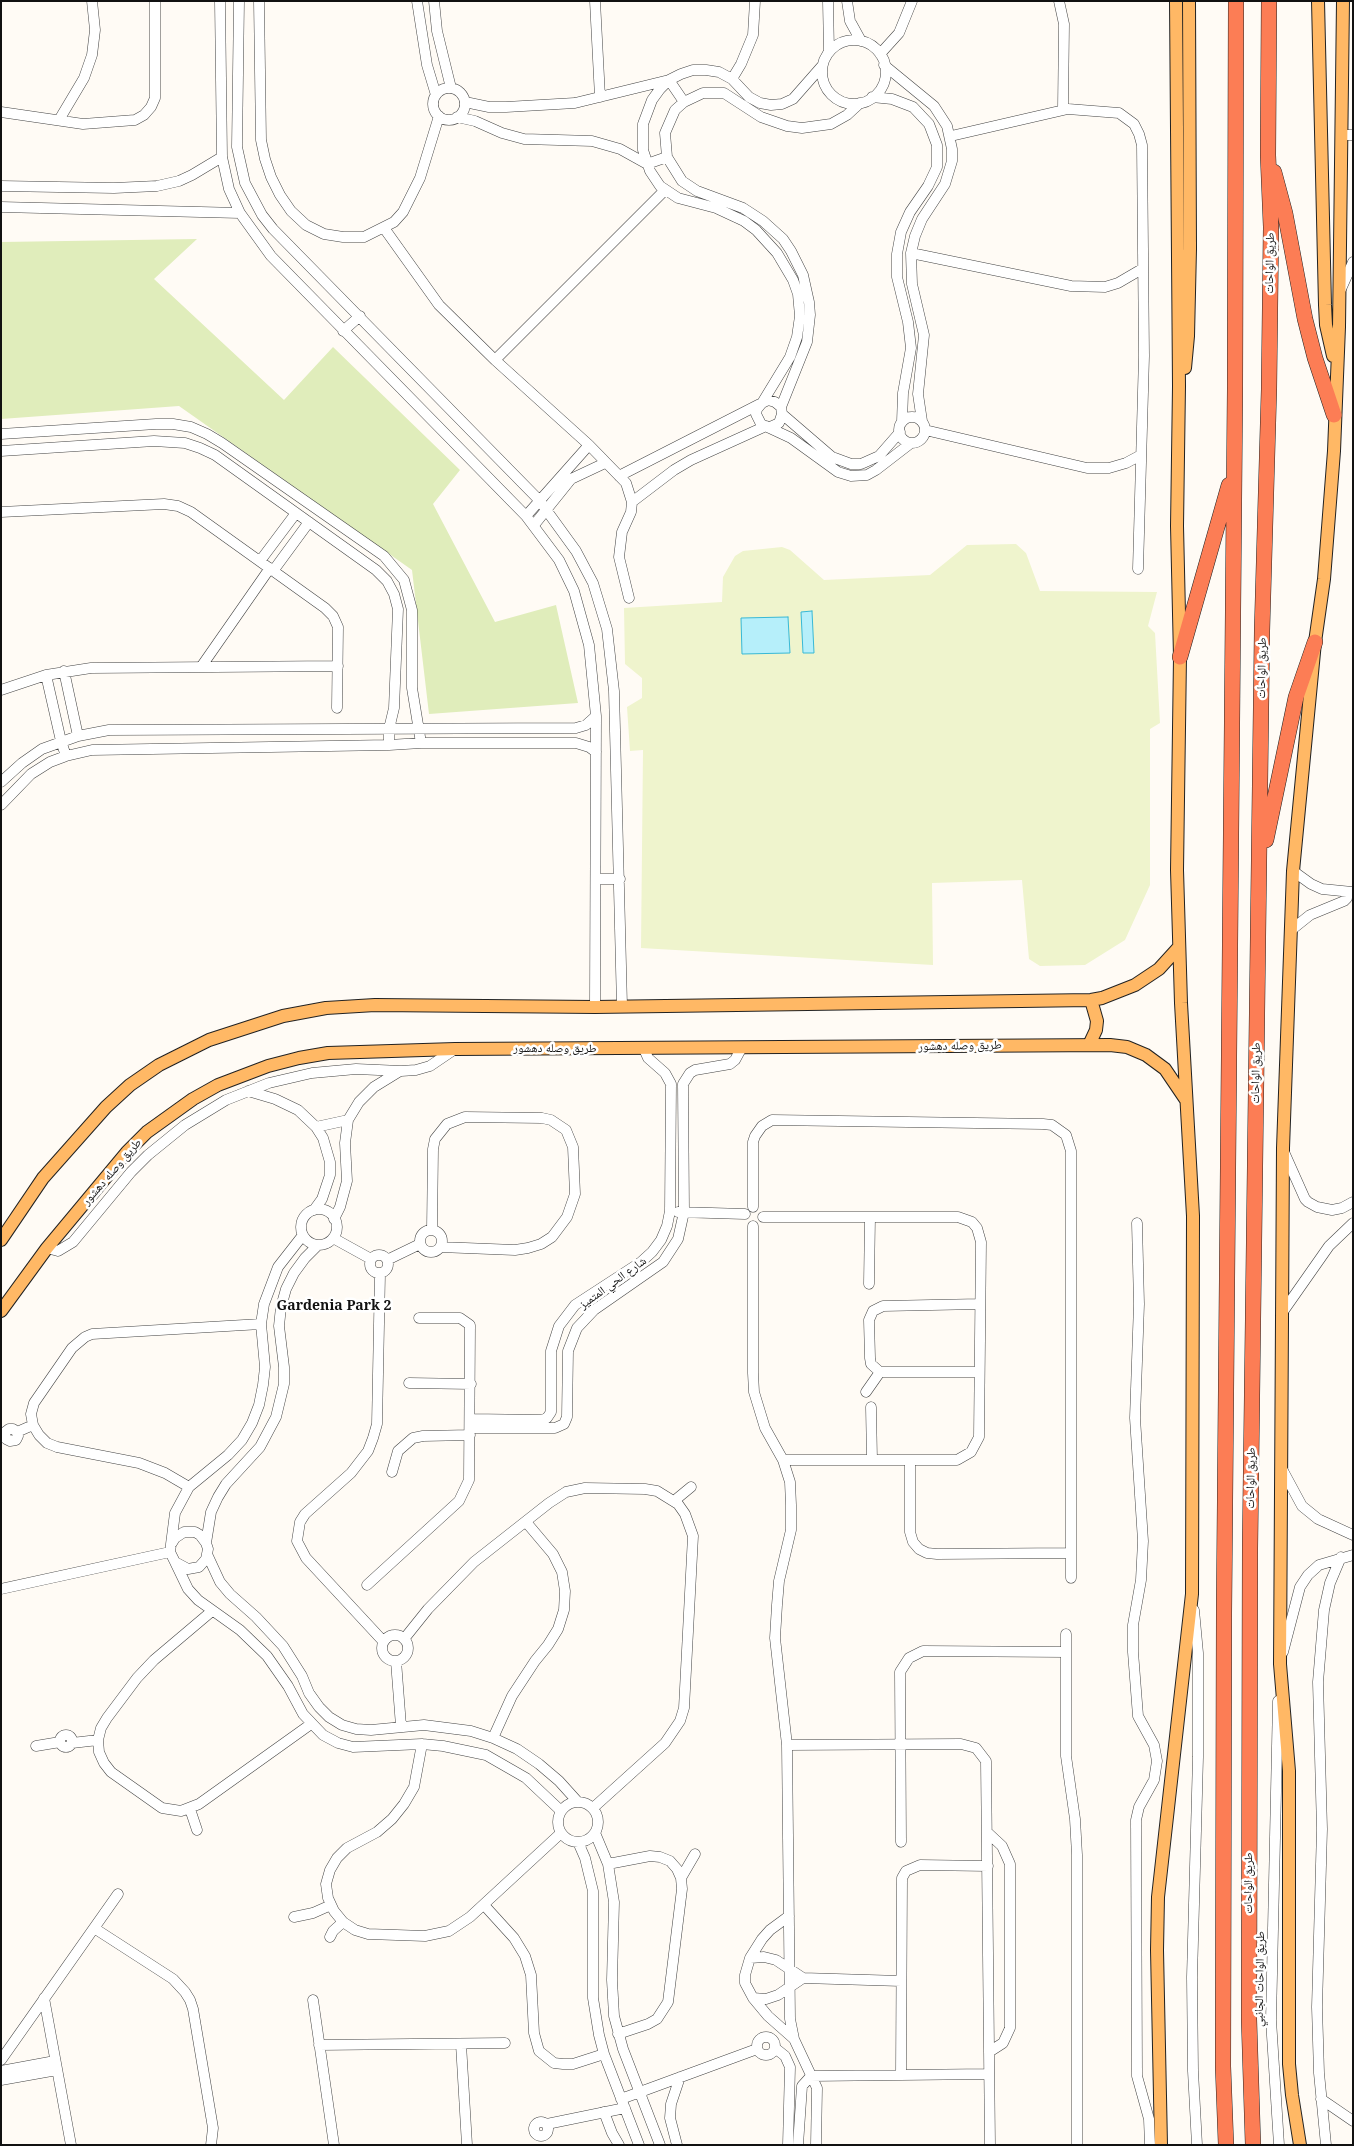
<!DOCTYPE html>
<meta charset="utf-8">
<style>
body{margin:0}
#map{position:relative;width:1354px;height:2146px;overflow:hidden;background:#fffbf5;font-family:"Noto Serif",serif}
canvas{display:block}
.frame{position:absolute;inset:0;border:2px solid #111;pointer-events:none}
</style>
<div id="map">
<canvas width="1354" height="2146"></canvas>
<div class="frame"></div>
</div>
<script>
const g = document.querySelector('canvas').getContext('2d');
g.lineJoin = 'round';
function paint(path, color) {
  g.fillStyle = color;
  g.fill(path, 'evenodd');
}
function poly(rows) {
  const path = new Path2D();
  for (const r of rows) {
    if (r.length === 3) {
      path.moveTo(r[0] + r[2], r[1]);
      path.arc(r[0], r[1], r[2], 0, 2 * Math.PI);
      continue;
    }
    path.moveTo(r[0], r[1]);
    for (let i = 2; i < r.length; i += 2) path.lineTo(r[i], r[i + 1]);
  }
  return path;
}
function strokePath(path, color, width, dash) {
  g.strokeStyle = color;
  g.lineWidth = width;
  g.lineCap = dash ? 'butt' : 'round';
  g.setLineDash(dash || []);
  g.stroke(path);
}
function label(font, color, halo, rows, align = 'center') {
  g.font = font + ' "Noto Serif","Noto Naskh Arabic",serif';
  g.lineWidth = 5;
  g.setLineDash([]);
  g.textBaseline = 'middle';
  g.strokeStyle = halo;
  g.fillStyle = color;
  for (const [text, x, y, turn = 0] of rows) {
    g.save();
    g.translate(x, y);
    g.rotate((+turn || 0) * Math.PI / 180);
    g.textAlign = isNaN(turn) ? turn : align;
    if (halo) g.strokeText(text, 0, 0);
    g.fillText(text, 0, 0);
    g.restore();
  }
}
paint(poly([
 [197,239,154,279,284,400,333,347,460,470,433,504,495,622,556,605,578,703,429,714,412,570,179,406,1,419,1,242]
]), '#e0edbb');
paint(poly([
 [1016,544,1026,553,1040,591,1157,592,1148,626,1155,633,1160,723,1150,729,1150,885,1125,940,1085,965,1040,966,1029,959,1022,880,932,883,933,965,641,948,643,750,630,751,627,707,642,698,642,678,625,664,624,608,722,602,723,577,735,556,743,551,782,547,790,550,824,580,930,575,967,545]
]), '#eff4cd');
const water = poly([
 [812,611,814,653,803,653,801,612,812,611],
 [788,617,790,653,742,654,741,618,788,617]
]);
paint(water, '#b6effa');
strokePath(water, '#38b9d6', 1);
const minor = poly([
 [220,1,222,157,229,189,240,213,271,256,526,516,559,560,574,591,589,645,596,716,595,1007],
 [239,1,237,147,245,183,262,215,273,229,539,500,576,551,593,583,607,629,614,691,622,1006],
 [259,1,261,140,265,159,271,177,280,195,291,211,306,225,324,234,343,237,364,237,394,222,403,212,420,178,439,116],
 [417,1,427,65,436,95],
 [434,1,437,31,451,88],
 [595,1,600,97],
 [828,1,829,52],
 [847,1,850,21,861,41],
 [1059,1,1064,24,1063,109],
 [854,72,32],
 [880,54,899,33,912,1],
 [884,65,934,106,947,126,952,149,952,161,945,184,922,219,915,236,911,253,912,284,924,335,918,394,922,421],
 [732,79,741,64,753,35,755,1],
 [449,104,16],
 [872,97,892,99,913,107,929,124,937,145,937,167,928,186,910,212,901,232,897,254,897,277,908,322,911,348,903,393,902,422],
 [465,102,489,107,506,107,575,103,669,80,684,102],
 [1,112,83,124,135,120,144,115,151,107,155,98,155,1],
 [457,117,475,121,502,133,524,139,592,141,620,149,647,164,667,157],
 [59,120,84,78,92,55,95,30,92,1],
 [1341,135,1353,135],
 [951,136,1068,109,1119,113,1134,124,1139,134,1142,145,1144,356,1138,569],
 [1,186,114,188,157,186,179,181,192,175,222,157],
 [1,207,240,213],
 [384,228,439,305,495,360,589,445,626,483,632,502,631,512,622,532,619,557,629,598],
 [911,253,1071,286,1105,287,1118,283,1142,269],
 [1341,289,1353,262],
 [343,331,360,316],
 [495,360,665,190],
 [762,403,790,357,797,337,800,316,798,294,793,280,777,253,756,230,744,221,716,208,678,198,660,186,650,171,643,150,643,124,652,100,660,89,669,80,681,74,693,70,706,70,719,72,732,79,749,97,760,103,771,105,782,104,793,99,822,66],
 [781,407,807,342,810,315,809,302,803,275,791,251,783,239,763,221,743,208,697,191,682,181,667,157,665,133,675,110,684,102,703,93,724,93,761,117,787,126,802,128,831,124,847,115,860,103],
 [782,414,832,457,851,464,861,464,879,456,900,432],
 [912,430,13],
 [770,427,779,423,782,414,781,407,775,402,768,400,762,403,757,409,756,414,761,424,791,438,838,472,851,476,867,475,876,470,911,443],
 [925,430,1087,468,1109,468,1126,463,1141,455],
 [1,434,156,424,173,424,191,427,207,434,222,443,384,556,404,580,412,610,412,688,421,743],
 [1,451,154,441,185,443,200,448,215,455,376,570,387,581,394,594,398,609,394,708,389,729,389,745],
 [619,476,760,404],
 [632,502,674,470,691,460,766,426],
 [1,512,164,504,178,506,191,512,325,608,333,616,338,627,337,708],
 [526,516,589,445],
 [534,525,571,479,605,463],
 [260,561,296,513],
 [273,571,309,522],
 [201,667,270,568],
 [64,671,78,736],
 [46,675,61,741,66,756],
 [1,690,46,675,91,668,338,666],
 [1,782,22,763,42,749,78,736,109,730,576,728,586,725,596,716],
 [1,805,31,774,50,762,66,756,92,750,389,745,421,743,576,743,589,747,596,752],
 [1293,871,1311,884,1322,889,1352,892],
 [596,879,620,879],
 [1290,931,1310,915,1344,901,1347,898,1347,892],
 [248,1091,275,1099,298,1110,316,1127,323,1138,330,1162,330,1175,322,1199,314,1210],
 [316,1127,348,1120],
 [1284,1152,1305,1199,1308,1202,1317,1207,1332,1210,1342,1208,1353,1202],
 [753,1207,753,1142,755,1136,762,1126,772,1120,1043,1124,1052,1125,1066,1135,1071,1151,1071,1578],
 [319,1227,18],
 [678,1212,745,1214],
 [763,1217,958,1217,972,1222,977,1228,981,1242,979,1437,971,1452,957,1460,783,1460],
 [334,1219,340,1207,347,1181,345,1143,348,1120,359,1102,374,1087,400,1071],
 [1137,1223,1139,1304,1135,1418,1143,1541,1141,1580,1133,1625,1133,1652,1138,1716,1154,1745,1157,1761,1154,1780,1139,1807,1136,1820,1137,2076,1149,2119,1150,2145],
 [753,1226,753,1373,754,1392,765,1428,783,1460,790,1482,791,1505,791,1530,779,1581,777,1605,775,1638,787,1745,790,2019,794,2039,817,2088,816,2145],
 [432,1230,433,1149,435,1139,447,1124,465,1117,542,1118,551,1120,566,1130,573,1147,575,1194,567,1217,552,1237,541,1244,528,1248,515,1250,440,1247],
 [431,1241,11],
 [333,1238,371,1259],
 [47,1248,58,1251,73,1242,131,1172,148,1155,185,1125,226,1100,269,1083,312,1073,356,1069,401,1071,416,1070,430,1066,455,1049],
 [379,1264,9],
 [387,1260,420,1244],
 [380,1274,377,1424,373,1438,368,1451,351,1473,305,1514,300,1522,297,1541,306,1558,383,1641],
 [869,1284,870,1217],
 [1282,1313,1329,1246,1353,1223],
 [979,1372,880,1372,871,1364,870,1358,869,1320,873,1311,883,1306,980,1304],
 [409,1383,471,1384],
 [866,1392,880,1372],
 [871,1407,872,1460],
 [470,1419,542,1420,547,1418,551,1412,551,1351,559,1326,575,1305,641,1262,652,1252,661,1240,667,1226,670,1211,671,1084,665,1073,648,1058,644,1049],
 [470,1428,555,1428,564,1424,567,1417,568,1351,577,1328,594,1310,663,1262,678,1239,684,1212,683,1084,690,1073,695,1070,730,1064,735,1060,741,1049],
 [17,1432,18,1436,16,1440,10,1441,6,1439,5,1432,9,1429,13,1429,17,1432,33,1425],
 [910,1460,910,1532,913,1542,919,1549,927,1553,937,1554,1071,1553],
 [1282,1469,1302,1506,1318,1519,1353,1535],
 [392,1472,398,1451,413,1438,423,1436,470,1435],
 [189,1487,165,1473,139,1463,57,1447,47,1443,39,1435,33,1425,31,1414,34,1403,72,1348,85,1337,92,1334,261,1324],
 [674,1501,691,1487],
 [172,1543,175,1538,184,1532,195,1532,200,1535,206,1543,208,1549,206,1559,199,1567,188,1569,175,1562,170,1552,175,1513,189,1487,228,1455,242,1440,252,1423,259,1405,263,1385,265,1367,261,1324,264,1304,278,1267,303,1235],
 [206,1543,211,1512,218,1497,226,1484,260,1447,276,1417,284,1384,284,1367,279,1326,281,1307,286,1289,294,1273,305,1258,318,1245],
 [207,1554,220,1582,230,1594,256,1617,283,1646,302,1676,309,1693,319,1707,329,1717,342,1725,356,1729,371,1730,424,1725,471,1731,493,1738,517,1749,539,1764,559,1781,577,1801],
 [175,1562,188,1589,198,1600,240,1630,267,1656,288,1686,303,1714,323,1735,338,1743,353,1747,422,1744,443,1746,486,1755,526,1778,560,1810],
 [367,1585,459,1501,469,1480,470,1325,460,1318,419,1318],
 [1,1589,170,1552],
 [1194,1610,1198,1653,1198,1757,1192,1977,1193,2071,1197,2145],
 [212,1611,154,1660,137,1678,107,1718,101,1728,98,1740,99,1752,104,1763,111,1772,162,1808,181,1811,199,1804,311,1724],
 [1066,1634,1066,1756,1075,1819,1077,1855,1077,2145],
 [395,1648,13],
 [404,1639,428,1609,474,1562,549,1503,566,1492,585,1488,645,1489,657,1491,678,1504,685,1514,693,1536,684,1708,680,1721,665,1743,593,1808],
 [1283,1652,1300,1587,1308,1575,1319,1565,1353,1555],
 [396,1661,401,1726],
 [1278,1701,1271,2020,1279,2145],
 [66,1741,6],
 [493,1738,512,1696,535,1661,548,1645,558,1629,564,1610,565,1591,562,1572,553,1554,526,1522],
 [72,1743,98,1740],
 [422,1744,414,1787,404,1804,392,1819,377,1832,347,1848,337,1858,330,1870,326,1884,328,1898,334,1911,343,1922,355,1930,368,1934,425,1936,449,1931,470,1917,561,1833],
 [787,1745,961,1744,976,1748,986,1761,990,2145],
 [36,1746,60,1742],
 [578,1822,20],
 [190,1809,197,1830],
 [595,1833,608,1864,614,1902,612,1980,614,2016,623,2049,660,2145],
 [988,1833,1002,1846,1010,1864,1010,2028,1003,2043,989,2052],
 [578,1842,585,1858,593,1891,593,1998,599,2035,604,2054,639,2145],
 [901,1842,900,1672,909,1658,923,1651,1066,1652],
 [608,1864,650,1856,660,1857,670,1861,677,1869,681,1878,682,1889,668,2002,657,2019,648,2024,618,2034],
 [681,1878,695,1854],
 [484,1905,514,1938,525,1956,531,1975,534,2033,539,2051,554,2063,563,2064,573,2064,604,2054],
 [789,1916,770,1930,762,1939,750,1958,745,1975,745,1983,753,1998,768,2016,794,2039],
 [294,1917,313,1913,331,1905],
 [94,1928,173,1979,185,1992,190,2000,193,2009,213,2128,211,2145],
 [330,1937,333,1931,343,1922],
 [750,1958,764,1957,776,1960,803,1978,901,1981],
 [44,1998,71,2145],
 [753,1998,766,1999,778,1995,803,1978],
 [313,2000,334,2145],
 [766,2046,9],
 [461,2044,467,2145],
 [319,2045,505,2043],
 [775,2048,785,2056,790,2067,788,2145],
 [1,2060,118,1894],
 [1,2071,55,2061],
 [901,2075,902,1878,906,1871,920,1865,988,1866],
 [1,2080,57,2070],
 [621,2099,757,2049],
 [1321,2099,1353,2121],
 [604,2112,612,2133,619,2145],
 [541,2129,7],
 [547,2124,625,2108],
 [677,2145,670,2118,671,2104,680,2077],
 [798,2145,802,2086,811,2076,989,2074],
 [1326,2145,1319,2073,1317,2007,1322,1829,1318,1682,1324,1610,1330,1583,1341,1557]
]);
const major = poly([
 [1318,1,1325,305,1326,325,1333,356],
 [1185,368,1188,336,1190,249,1189,1],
 [1089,1045,1096,1030,1097,1021,1091,1000],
 [1,1240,43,1178,106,1107,130,1085,159,1065,209,1040,283,1016,326,1008,375,1005,595,1007,1091,1000,1102,998,1135,985,1159,969,1179,947],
 [1,1311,47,1248,127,1152,147,1132,193,1099,218,1085,268,1066,299,1058,328,1053,455,1049,1110,1045,1127,1047,1146,1055,1165,1069,1186,1100],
 [1161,2145,1157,1950,1158,1897,1192,1594,1193,1216,1181,1003,1177,870,1180,657,1177,526,1179,386,1176,1],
 [1300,2145,1292,2095,1289,2064,1289,1771,1280,1664,1283,1148,1293,871,1315,642,1324,579,1334,451,1339,327,1343,1]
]);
const highway = poly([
 [1274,172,1285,213,1305,319,1315,358,1334,415],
 [1180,657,1229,485],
 [1266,840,1296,697,1315,642],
 [1226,2145,1223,2066,1224,1612,1235,389,1236,1],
 [1253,2145,1249,2019,1250,1548,1262,631,1269,389,1271,227,1268,155,1269,1]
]);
strokePath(minor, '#444', 11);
strokePath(major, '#222', 14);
strokePath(highway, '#222', 16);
strokePath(minor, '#fff', 10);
strokePath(major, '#ffb865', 12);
strokePath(highway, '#fc7d55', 15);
label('12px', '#111', '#fff', [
 ["طريق الواحات",1270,263,-89],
 ["طريق الواحات",1262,668,-89],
 ["طريق وصله دهشور",960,1046,-1],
 ["طريق وصله دهشور",555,1049],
 ["طريق الواحات",1256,1073,-89],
 ["طريق وصله دهشور",112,1172,-49],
 ["شارع الحي المتميز",613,1283,-36],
 ["طريق الواحات",1251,1478,-89],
 ["طريق الواحات",1249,1883,-90],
 ["طريق الواحات الجانبي",1260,1979,-89]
]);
label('bold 14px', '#111', '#fff', [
 ["Gardenia Park 2",334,1306]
]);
</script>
